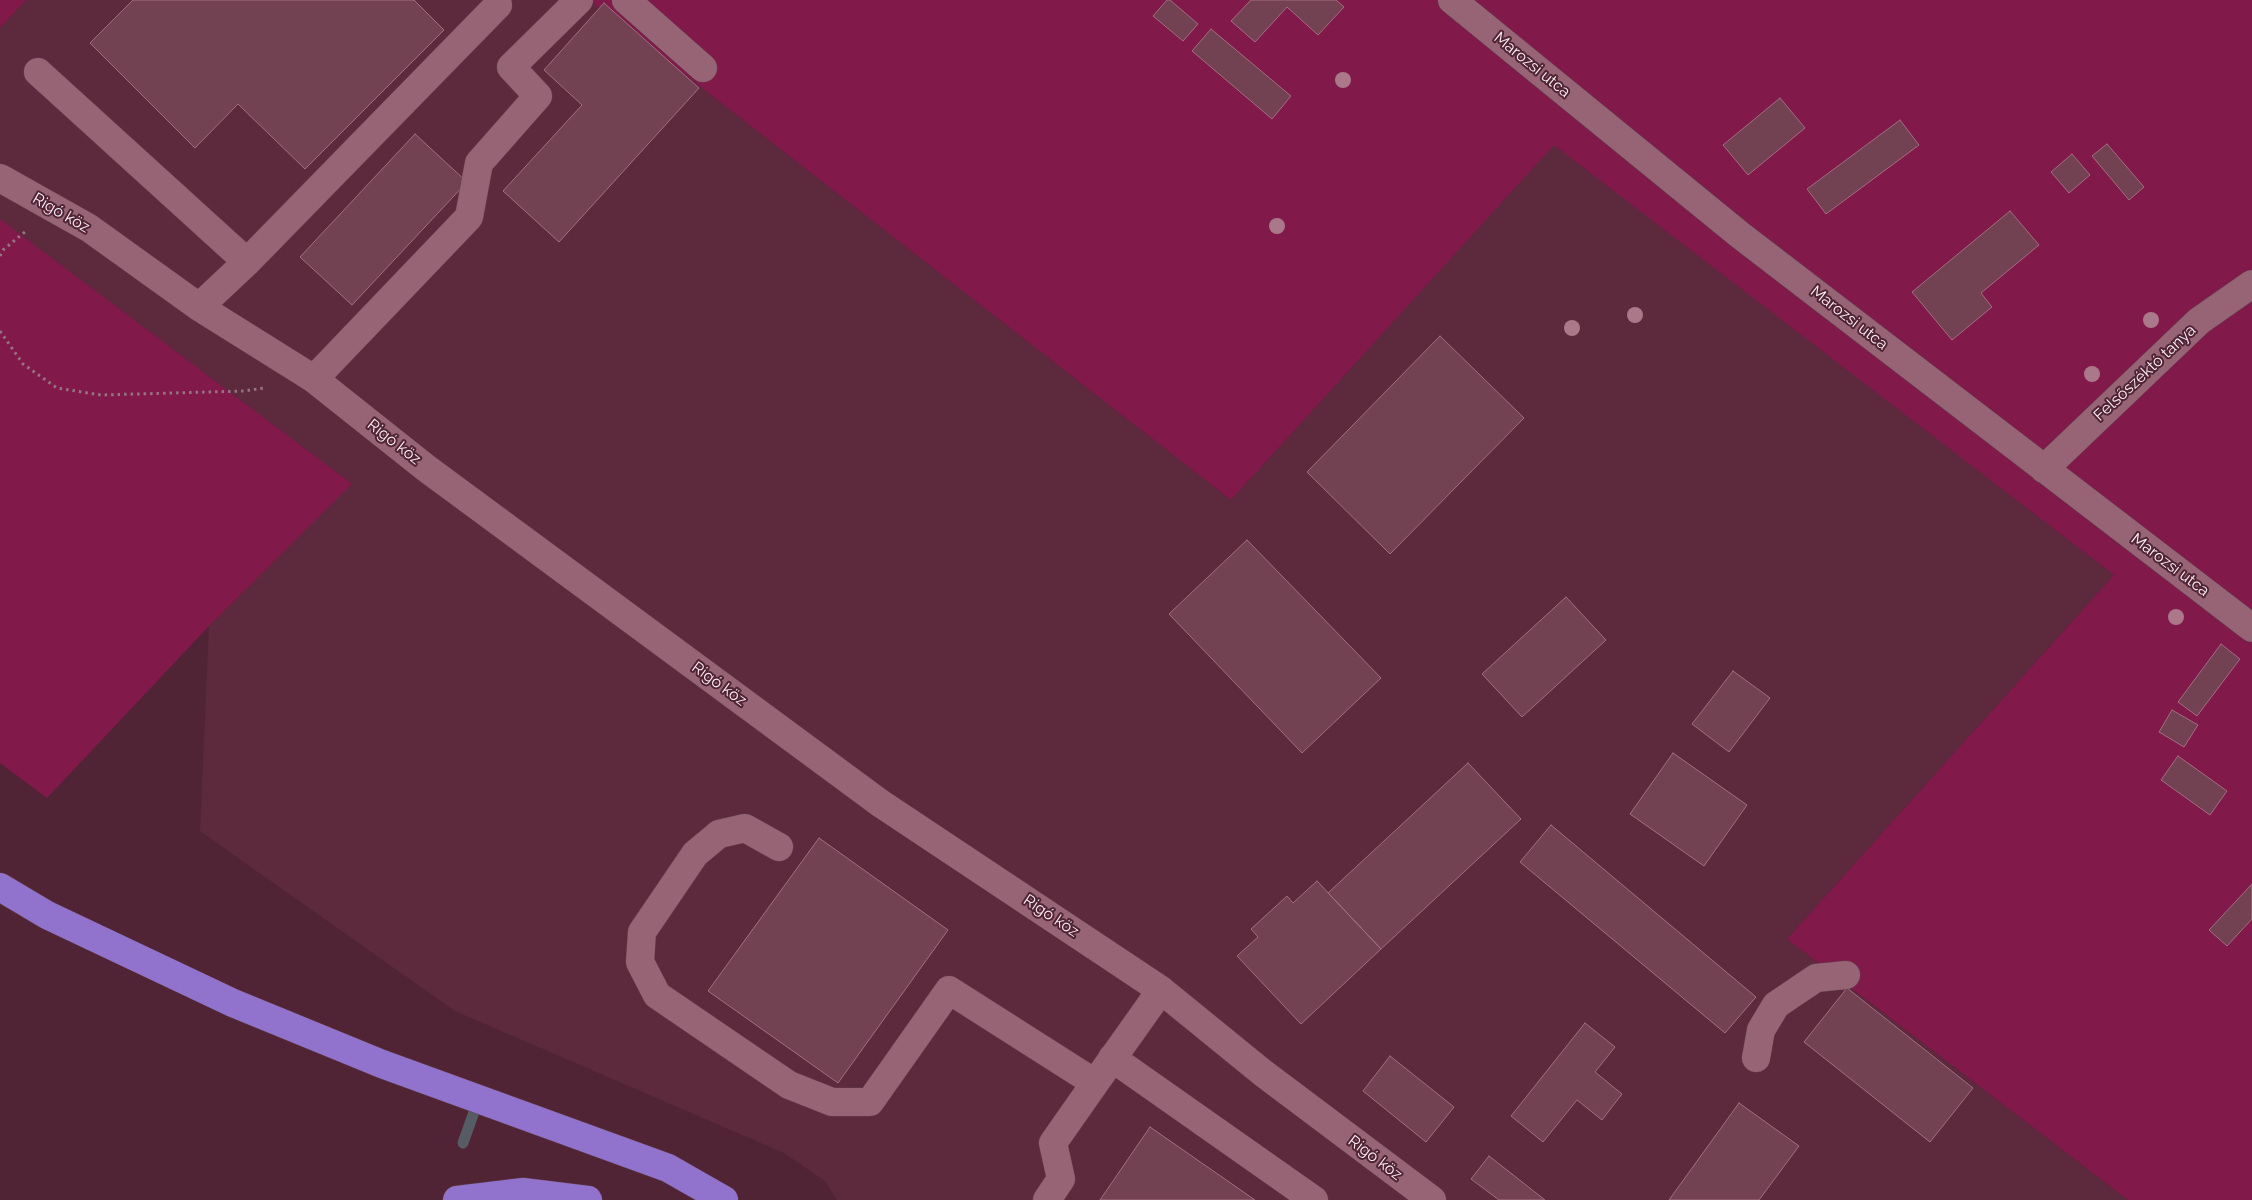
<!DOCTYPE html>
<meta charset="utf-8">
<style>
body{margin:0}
canvas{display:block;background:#502434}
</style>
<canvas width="2252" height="1200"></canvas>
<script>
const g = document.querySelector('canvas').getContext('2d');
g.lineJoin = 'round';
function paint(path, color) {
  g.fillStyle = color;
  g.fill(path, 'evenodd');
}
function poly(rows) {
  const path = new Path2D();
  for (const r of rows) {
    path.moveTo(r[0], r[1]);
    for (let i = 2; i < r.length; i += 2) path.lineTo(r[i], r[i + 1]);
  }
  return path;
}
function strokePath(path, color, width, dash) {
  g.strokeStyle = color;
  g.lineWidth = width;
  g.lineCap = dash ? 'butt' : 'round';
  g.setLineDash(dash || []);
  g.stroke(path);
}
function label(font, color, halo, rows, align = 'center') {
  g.font = font + ' Raleway,sans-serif';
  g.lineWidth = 4;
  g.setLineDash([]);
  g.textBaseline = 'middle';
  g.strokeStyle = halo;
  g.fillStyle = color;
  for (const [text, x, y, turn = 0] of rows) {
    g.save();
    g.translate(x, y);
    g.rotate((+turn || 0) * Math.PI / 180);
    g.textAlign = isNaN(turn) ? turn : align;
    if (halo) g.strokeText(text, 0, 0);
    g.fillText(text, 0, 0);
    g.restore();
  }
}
paint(poly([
 [26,0,589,0,1231,500,1554,144,2114,575,1787,939,2128,1200,837,1200,825,1181,784,1153,455,1011,200,831,209,626,351,484,0,219,0,28]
]), '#5d293d');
paint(poly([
 [0,0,26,0,0,28],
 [589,0,2252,0,2252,1200,2128,1200,1787,939,2114,575,1554,145,1231,500],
 [0,219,352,484,209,626,47,798,0,763]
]), '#81194a');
strokePath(poly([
 [463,1143,474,1112]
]), '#555c64', 11);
const building = poly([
 [133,0,414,0,444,30,305,169,238,104,195,148,90,43,133,0],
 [1167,0,1170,0,1198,24,1183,41,1153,16,1167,0],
 [1251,0,1336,0,1344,7,1318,35,1287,7,1255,42,1231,21,1251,0],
 [604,3,699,88,559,242,503,191,582,105,544,70,604,3],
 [1211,29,1291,96,1272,119,1192,51,1211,29],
 [1780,98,1805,128,1748,175,1723,145,1780,98],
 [1900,120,1919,145,1826,214,1807,189,1900,120],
 [415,134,467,182,352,305,300,257,415,134],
 [2107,144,2144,187,2129,200,2092,156,2107,144],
 [2072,154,2090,175,2069,193,2051,172,2072,154],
 [2010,211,2039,245,1981,293,1992,307,1952,340,1912,292,2010,211],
 [1440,336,1524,418,1390,554,1307,472,1440,336],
 [1247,540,1381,678,1302,753,1169,614,1247,540],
 [1566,597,1606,640,1522,717,1482,674,1566,597],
 [2221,644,2240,659,2197,716,2178,702,2221,644],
 [1733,671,1770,698,1729,752,1692,724,1733,671],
 [2172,710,2198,725,2184,747,2159,732,2172,710],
 [1673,753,1747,805,1704,866,1630,814,1673,753],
 [2178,756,2227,791,2210,815,2161,780,2178,756],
 [1468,763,1521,819,1381,949,1328,893,1468,763],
 [1551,825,1756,997,1725,1033,1520,862,1551,825],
 [819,838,948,930,838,1083,708,991,819,838],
 [1317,881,1381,949,1301,1024,1237,956,1258,937,1251,929,1287,896,1293,903,1317,881],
 [2252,884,2252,919,2227,946,2209,930,2252,884],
 [1847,988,1973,1088,1930,1142,1804,1042,1847,988],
 [1585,1023,1615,1047,1595,1072,1622,1094,1602,1120,1577,1100,1543,1142,1511,1116,1585,1023],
 [1390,1056,1454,1107,1426,1142,1363,1091,1390,1056],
 [1739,1103,1799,1146,1759,1200,1669,1200,1739,1103],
 [1150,1127,1255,1200,1100,1200,1150,1127],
 [1489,1156,1545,1200,1499,1200,1471,1179,1489,1156]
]);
paint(building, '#724253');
strokePath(building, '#a26e7f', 1);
const minor = poly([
 [626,0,703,68],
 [1452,0,1740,235,2252,628],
 [38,72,247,262],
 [0,178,89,228,199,307,314,379,426,468,880,803,1161,990,1263,1073,1432,1200],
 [199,307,247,262,498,5],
 [314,379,469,217,479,163,538,96,511,67,579,0],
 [2044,469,2199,321,2252,284],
 [779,847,745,828,719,834,695,854,642,932,640,962,657,995,789,1085,832,1102,870,1102,949,990,1095,1083,1161,990],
 [1112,1058,1314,1200],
 [1756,1058,1761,1030,1776,1005,1816,978,1846,975],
 [1047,1200,1061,1179,1053,1143,1095,1083]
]);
const highway = poly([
 [0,887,47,915,233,1003,382,1064,668,1168,724,1200],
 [457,1200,523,1192,588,1200]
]);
strokePath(minor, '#644150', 29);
strokePath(highway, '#644150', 29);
strokePath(poly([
 [0,256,3,250,26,231],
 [0,331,23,364,57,388,101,395,244,391,264,388]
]), '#947580', 3, [2.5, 4]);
strokePath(minor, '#976475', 28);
strokePath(highway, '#9173ce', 28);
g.fillStyle = '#ab7889';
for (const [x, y] of [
 [1343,80],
 [1277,226],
 [1635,315],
 [2151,320],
 [1572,328],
 [2092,374],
 [2176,617]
]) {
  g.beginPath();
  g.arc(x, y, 8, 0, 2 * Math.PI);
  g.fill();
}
label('16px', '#fcf0f4', '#502434', [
 ["Marozsi utca",1532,65,39],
 ["Rigó köz",61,213,30],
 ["Marozsi utca",1849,318,38],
 ["Felsőszéktó tanya",2145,373,-43],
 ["Rigó köz",394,442,38],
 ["Marozsi utca",2170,565,37],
 ["Rigó köz",719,684,36],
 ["Rigó köz",1051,916,34],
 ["Rigó köz",1375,1158,37]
]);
</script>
